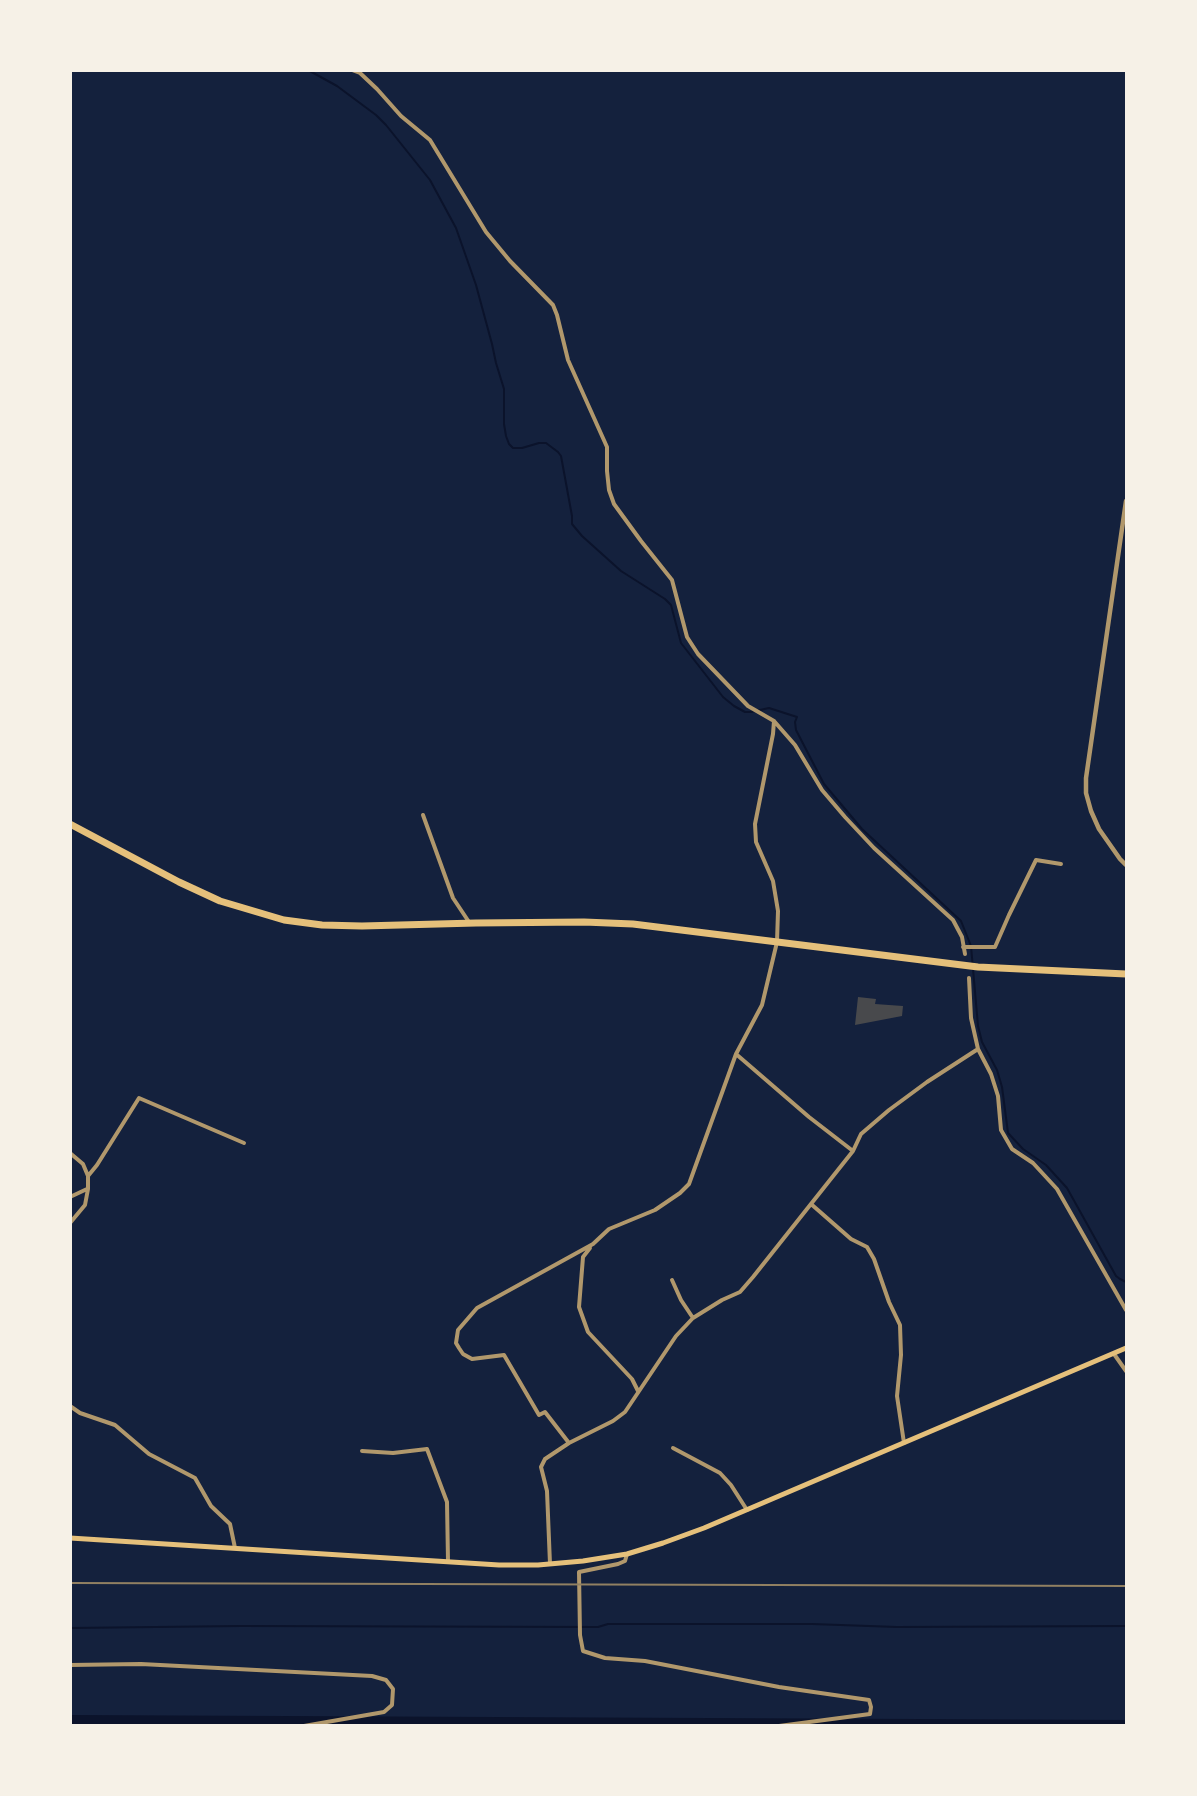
<!DOCTYPE html>
<style>
body{margin:0}
#map{position:relative;width:1197px;height:1796px;overflow:hidden;background:#14213d;font-family:"Titillium Web",sans-serif}
canvas{display:block}
.frame{position:absolute;inset:0;border:72px solid #f6f1e7;pointer-events:none}
</style>
<div id="map">
<canvas width="1197" height="1796"></canvas>
<div class="frame"></div>
</div>
<script>
const g = document.querySelector('canvas').getContext('2d');
g.lineJoin = 'round';
function paint(path, color) {
  g.fillStyle = color;
  g.fill(path, 'evenodd');
}
function poly(rows) {
  const path = new Path2D();
  for (const r of rows) {
    path.moveTo(r[0], r[1]);
    for (let i = 2; i < r.length; i += 2) path.lineTo(r[i], r[i + 1]);
  }
  return path;
}
function strokePath(path, color, width, dash) {
  g.strokeStyle = color;
  g.lineWidth = width;
  g.lineCap = dash ? 'butt' : 'round';
  g.setLineDash(dash || []);
  g.stroke(path);
}
paint(poly([
 [71,1715,1126,1720,1126,1726,71,1726]
]), '#0b132b');
strokePath(poly([
 [308,70,337,86,376,115,386,125,430,180,456,228,476,285,492,344,496,363,504,389,504,424,506,436,509,444,513,448,522,448,539,443,546,443,558,452,561,456,572,516,572,524,582,536,621,571,665,599,671,605,681,643,723,697,734,706,745,712,751,712,769,708,797,717,795,722,796,730,824,784,862,829,961,921,971,946,978,1026,982,1042,997,1070,1002,1087,1008,1133,1023,1149,1046,1165,1067,1188,1116,1276,1120,1279,1126,1282],
 [70,1628,241,1626,598,1627,608,1624,812,1624,897,1627,1126,1626]
]), '#0b132b', 2);
paint(poly([
 [858,997,876,999,875,1004,903,1006,902,1016,855,1025]
]), '#48494c');
strokePath(poly([
 [352,70,360,73,377,89,401,116,430,140,486,232,510,261,553,305,557,315,568,360,607,447,607,471,609,490,614,504,641,541,672,580,687,637,698,654,748,706,774,721,795,745,822,790,845,817,874,848,953,920,962,937,965,954],
 [423,815,453,898,469,922],
 [963,947,995,947,1009,915,1036,860,1061,864],
 [969,978,971,1018,978,1049,991,1074,998,1096,1001,1130,1012,1149,1033,1163,1057,1189,1126,1310],
 [736,1054,809,1117,853,1151],
 [70,1153,83,1164,88,1176,88,1189,85,1205,70,1223],
 [88,1176,97,1165,139,1098,244,1143],
 [70,1197,87,1189],
 [811,1204,851,1239,867,1247,874,1259,889,1302,900,1325,901,1355,897,1396,904,1443],
 [590,1248,583,1257,579,1307,588,1332,632,1379,638,1391],
 [672,1280,681,1300,693,1318],
 [1114,1354,1126,1371],
 [70,1406,80,1413,115,1425,149,1454,195,1478,211,1506,230,1524,235,1548],
 [569,1443,545,1412,539,1415,504,1355,472,1359,463,1354,459,1348,456,1343,458,1330,477,1308,593,1244,609,1229,655,1210,680,1193,689,1184,736,1054,762,1005,777,942,778,911,773,881,756,842,755,824,773,734,774,721],
 [673,1448,720,1473,731,1485,747,1510],
 [362,1451,393,1453,427,1449,447,1502,448,1561],
 [627,1554,625,1561,618,1564,579,1572,580,1635,583,1651,605,1658,645,1661,779,1687,869,1700,871,1707,870,1714,779,1726],
 [550,1564,547,1491,541,1467,545,1459,569,1443,613,1421,625,1412,676,1336,693,1318,722,1300,740,1292,753,1277,853,1151,861,1134,889,1110,927,1082,978,1049],
 [70,1665,141,1664,372,1676,386,1680,393,1689,392,1705,384,1712,304,1726]
]), '#b1986c', 4);
strokePath(poly([
 [1126,501,1086,778,1086,793,1091,811,1099,829,1120,859,1126,865]
]), '#b1986c', 4.5);
strokePath(poly([
 [70,1538,499,1565,538,1565,583,1561,627,1554,663,1543,704,1528,1126,1348]
]), '#e5c07b', 5);
strokePath(poly([
 [70,824,179,882,220,901,284,920,322,925,362,926,476,923,584,922,633,924,978,967,1126,974]
]), '#e5c07b', 7);
strokePath(poly([
 [70,1583,1126,1586]
]), '#918062', 2);
</script>
